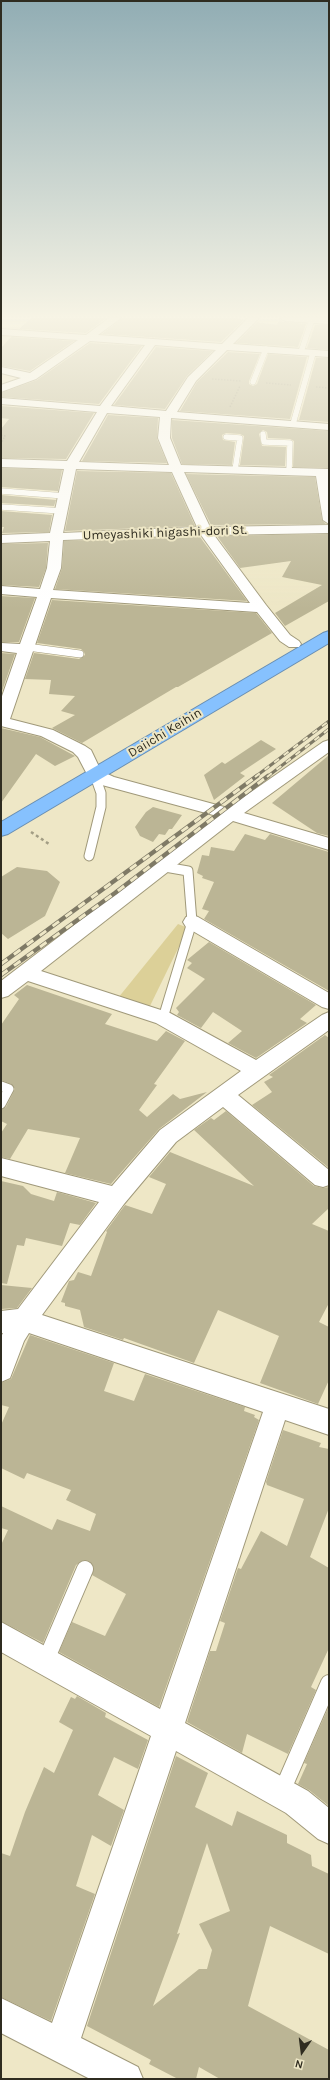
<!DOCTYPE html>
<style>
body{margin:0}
#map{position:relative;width:330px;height:2080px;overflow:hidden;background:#eee7c6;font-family:Karla,sans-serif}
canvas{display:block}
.frame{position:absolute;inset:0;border:2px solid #2f2c20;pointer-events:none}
.north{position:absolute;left:282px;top:2032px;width:40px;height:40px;-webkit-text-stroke:3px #eee7c6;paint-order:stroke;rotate:194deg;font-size:11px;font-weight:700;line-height:16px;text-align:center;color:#2f2c20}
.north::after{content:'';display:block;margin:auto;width:14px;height:18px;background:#2f2c20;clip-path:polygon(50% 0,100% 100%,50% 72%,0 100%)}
</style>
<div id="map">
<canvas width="330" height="2080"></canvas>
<div class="frame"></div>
<div class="north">N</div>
</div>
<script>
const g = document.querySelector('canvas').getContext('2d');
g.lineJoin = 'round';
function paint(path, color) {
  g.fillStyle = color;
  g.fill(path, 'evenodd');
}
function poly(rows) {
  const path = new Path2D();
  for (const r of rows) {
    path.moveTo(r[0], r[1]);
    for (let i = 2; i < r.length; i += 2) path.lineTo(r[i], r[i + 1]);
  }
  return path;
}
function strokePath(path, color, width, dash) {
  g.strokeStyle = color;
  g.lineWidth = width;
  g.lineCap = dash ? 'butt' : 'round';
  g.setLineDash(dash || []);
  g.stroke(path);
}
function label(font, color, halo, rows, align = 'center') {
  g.font = font + ' Karla,sans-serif';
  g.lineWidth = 4;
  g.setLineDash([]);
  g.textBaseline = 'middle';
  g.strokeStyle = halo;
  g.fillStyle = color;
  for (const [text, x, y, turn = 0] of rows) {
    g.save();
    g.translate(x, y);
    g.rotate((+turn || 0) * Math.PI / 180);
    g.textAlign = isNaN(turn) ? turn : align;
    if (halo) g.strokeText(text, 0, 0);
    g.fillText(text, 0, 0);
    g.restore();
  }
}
paint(poly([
 [178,924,188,928,149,1008,118,998]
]), '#dcd098');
paint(poly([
 [31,318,106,318,86,333,19,329],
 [122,318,237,318,244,320,221,342,102,334],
 [279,321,306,324,298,347,236,343,257,322,277,325],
 [315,325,329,325,329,350,307,348],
 [11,337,74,341,30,371,1,366,1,348],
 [90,343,142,346,99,404,1,397,1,393,37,380],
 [156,347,213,351,187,376,165,409,114,405],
 [228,352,260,354,249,381,249,384,253,386,257,384,268,354,307,357,290,419,180,411,197,382],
 [316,358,329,358,329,422,299,420],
 [1,406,94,413,66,459,1,458,1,429,9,419,1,418],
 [108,415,158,418,157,439,167,463,82,461],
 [172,420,329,431,329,468,293,467,294,441,290,439,268,438,267,432,263,430,259,434,262,446,286,447,285,466,240,465,244,436,240,434,226,433,222,435,223,440,235,442,232,465,182,464,172,438],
 [1,468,62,470,58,491,1,487],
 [77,471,171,473,195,526,65,531],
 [186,474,315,477,322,520,326,524,211,525],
 [1,495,56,500,54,506,1,503],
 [1,511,52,515,49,532,2,533,4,527,1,527],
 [329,534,329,601,285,626,275,613,322,585,282,577,291,561,240,568,217,536],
 [200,537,247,601,55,589,62,568,64,541],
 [48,543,46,568,39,587,1,585,1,544],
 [1,596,35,598,19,642,1,642],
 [52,600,256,613,272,633,178,687,176,687,82,743,52,728,75,715,61,711,75,696,49,694,51,680,25,679,34,653,79,659,85,655,84,652,81,649,37,643],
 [1,653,15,654,1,694],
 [1,728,40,737,75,756,55,766,36,754,1,803],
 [261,740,276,749,240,773,245,776,214,800,204,775,222,762,225,764],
 [329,755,329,836,317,833,272,803],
 [153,807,182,815,172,829,169,829,165,835,159,834,153,842,140,836,135,827,146,812],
 [245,834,265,840,270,834,329,852,329,991,204,919,209,911,202,909,214,882,202,878,203,876,197,873,202,855,209,856,211,847,234,851],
 [17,867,47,871,60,882,45,916,8,939,1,933,1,877],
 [209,942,316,1005,300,1019,307,1023,256,1058,228,1043,242,1031,213,1012,201,1028,177,1015,179,1012,176,1008,205,979,187,968,192,963,187,960],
 [27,985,112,1014,105,1024,157,1041,166,1031,185,1041,154,1084,157,1085,139,1110,147,1117,173,1094,180,1099,207,1092,159,1129,111,1184,65,1173,80,1138,28,1129,10,1159,1,1157,1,1133,7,1124,1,1121,1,1110,6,1107,15,1089,11,1084,1,1080,1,1025,19,999,14,995],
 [325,1035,329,1038,329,1168,252,1105,272,1092,264,1082,273,1077,269,1075],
 [226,1111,314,1186,323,1188,329,1187,329,1208,312,1224,329,1231,329,1303,319,1322,329,1327,329,1380,318,1404,260,1383,279,1336,218,1310,194,1363,124,1338,123,1340,84,1327,80,1310,65,1306,65,1303,61,1302,69,1281,74,1280,78,1272,91,1276,107,1232,106,1231,125,1205,152,1214,166,1184,149,1177,170,1152,254,1186,194,1130,211,1118,214,1120],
 [1,1181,23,1186,31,1194,54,1201,57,1192,96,1203,80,1225,70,1223,62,1246,26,1238,24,1246,17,1245,7,1284,1,1283],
 [1,1285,32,1288,17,1308,1,1309],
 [30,1335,114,1363,104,1391,134,1401,145,1374,245,1407,244,1411,255,1415,254,1417,259,1420,159,1707,59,1652,72,1622,105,1636,126,1594,92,1575,94,1568,89,1561,84,1560,76,1565,43,1643,1,1621,1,1545,8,1530,1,1528,1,1506,52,1530,57,1519,90,1531,96,1514,66,1500,71,1490,27,1473,24,1479,1,1468,1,1425,9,1407,1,1405,1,1383,11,1379],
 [283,1430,321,1443,319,1447,329,1449,329,1508,310,1557,329,1568,329,1648,311,1687,316,1690,288,1754,247,1734,242,1753,187,1722,210,1651,216,1651,225,1623,220,1621,238,1568,241,1569,261,1531,287,1546,304,1499,267,1485,266,1482],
 [77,1696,106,1713,105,1717,148,1740,138,1769,114,1757,98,1795,124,1810,111,1846,92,1835,76,1886,95,1894,51,2021,1,1997,1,1853,10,1856,25,1812,44,1767,54,1773,73,1730,59,1722,71,1697,75,1699],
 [329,1706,329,1806,309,1790,298,1784,307,1764,304,1763],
 [176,1756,208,1773,195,1807,232,1826,237,1811,287,1835,287,1843,311,1855,312,1866,329,1874,329,1954,270,1926,248,2006,329,2050,329,2079,220,2079,199,2067,196,2079,178,2079,149,2064,151,2060,87,2026],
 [207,1843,230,1911,199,1924,212,1950,207,1969,199,1969,153,2006,180,1933,177,1934]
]), '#bbb595');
const laneFar3 = poly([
 [301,352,312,319],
 [253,382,266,349],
 [293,424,313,353],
 [263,434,264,442,290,443,289,471],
 [226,437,240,438,235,470],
 [1,491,65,496],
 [1,507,62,511]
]);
const laneFar2 = poly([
 [27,647,80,654],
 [95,774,96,777]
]);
const laneFar1 = poly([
 [89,856,101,807,101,793,95,776],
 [163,1018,192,922,188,871,165,867],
 [1,1086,9,1089,1,1104]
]);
const lane = poly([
 [46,1660,85,1569],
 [282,1791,329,1683]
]);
const street = poly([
 [109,318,121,318,98,335,222,344,248,318,259,318,233,344,329,351,329,357,227,350,196,381,177,412,329,424,329,430,171,418,170,438,181,465,329,469,329,524,323,520,316,476,184,472,210,527,329,525,329,533,214,535,266,605,290,635,299,641,301,644,299,647,289,647,280,641,257,612,51,598,10,719,53,730,85,746,91,750,101,771,114,777,228,808,323,742,329,740,329,752,244,813,329,838,329,850,233,821,41,971,170,1013,256,1060,322,1015,329,1012,329,1030,238,1095,329,1170,329,1185,323,1187,315,1185,223,1107,176,1142,124,1204,42,1315,329,1409,329,1435,285,1420,185,1723,308,1791,329,1808,329,1844,318,1839,286,1813,176,1751,81,2038,138,2067,143,2079,90,2079,1,2033,1,1998,52,2023,151,1736,1,1652,1,1622,160,1709,263,1412,29,1333,24,1341,10,1378,1,1382,1,1337,3,1333,1,1333,1,1311,18,1309,99,1202,1,1176,1,1158,112,1186,160,1130,241,1071,156,1023,28,981,8,996,1,998,1,981,217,816,102,785,89,778,78,757,73,752,41,736,1,726,1,699,17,653,1,651,1,643,20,644,37,597,1,594,1,586,40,589,47,568,50,541,1,543,1,535,50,533,64,469,1,467,1,459,67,461,97,412,1,404,1,398,100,406,145,345,90,341,36,379,1,392,1,385,21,378,1,373,1,367,30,373,78,340,1,335,1,329,86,335,109,318],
 [155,345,216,350,188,377,166,411,111,406,155,345],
 [107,413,160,417,158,438,169,465,79,462,107,413],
 [76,469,172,472,197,527,63,533,76,469],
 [201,535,250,603,53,590,61,568,63,540,201,535],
 [280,318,329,318,329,324,285,321,280,318],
 [192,915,198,917,329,993,329,1009,322,1007,186,927,183,922,186,917,192,915]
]);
const highway = poly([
 [329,631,329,643,8,834,1,836,1,822,323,633,329,631]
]);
strokePath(laneFar3, '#a0997a', 6);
strokePath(laneFar2, '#a0997a', 8);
strokePath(laneFar1, '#a0997a', 11);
strokePath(lane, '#a0997a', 18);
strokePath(street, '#a0997a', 2);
strokePath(highway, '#688db0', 2);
strokePath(poly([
 [212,379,241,381],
 [266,383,291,385],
 [316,387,329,388],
 [230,407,240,386],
 [1,435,5,436,1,444]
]), '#a29d84', 1.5, [1.5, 1.5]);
strokePath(poly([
 [31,832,49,844]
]), '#a29d84', 2.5, [3, 3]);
strokePath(laneFar3, '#fff', 5.5);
strokePath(laneFar2, '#fff', 7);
strokePath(laneFar1, '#fff', 9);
strokePath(lane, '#fff', 16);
paint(street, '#fff');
paint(highway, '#86c1fe');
const railFar1 = poly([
 [255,777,329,721],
 [267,777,329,729]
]);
const rail = poly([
 [1,964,257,776],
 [1,975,115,893,268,776]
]);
strokePath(railFar1, '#7f7a66', 3);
strokePath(rail, '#7f7a66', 4.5);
strokePath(railFar1, '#eee7c6', 2, [6]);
strokePath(rail, '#eee7c6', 3, [8]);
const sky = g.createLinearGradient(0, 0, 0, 609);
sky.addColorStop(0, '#91adb4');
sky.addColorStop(0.52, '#f7f4e5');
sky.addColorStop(1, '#f7f4e500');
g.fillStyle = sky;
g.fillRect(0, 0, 330, 609);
label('13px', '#2f2c20', '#eee7c6', [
 ["Umeyashiki higashi-dori St.",165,533,-2],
 ["Daiichi Keihin",165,733,-31]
]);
</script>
